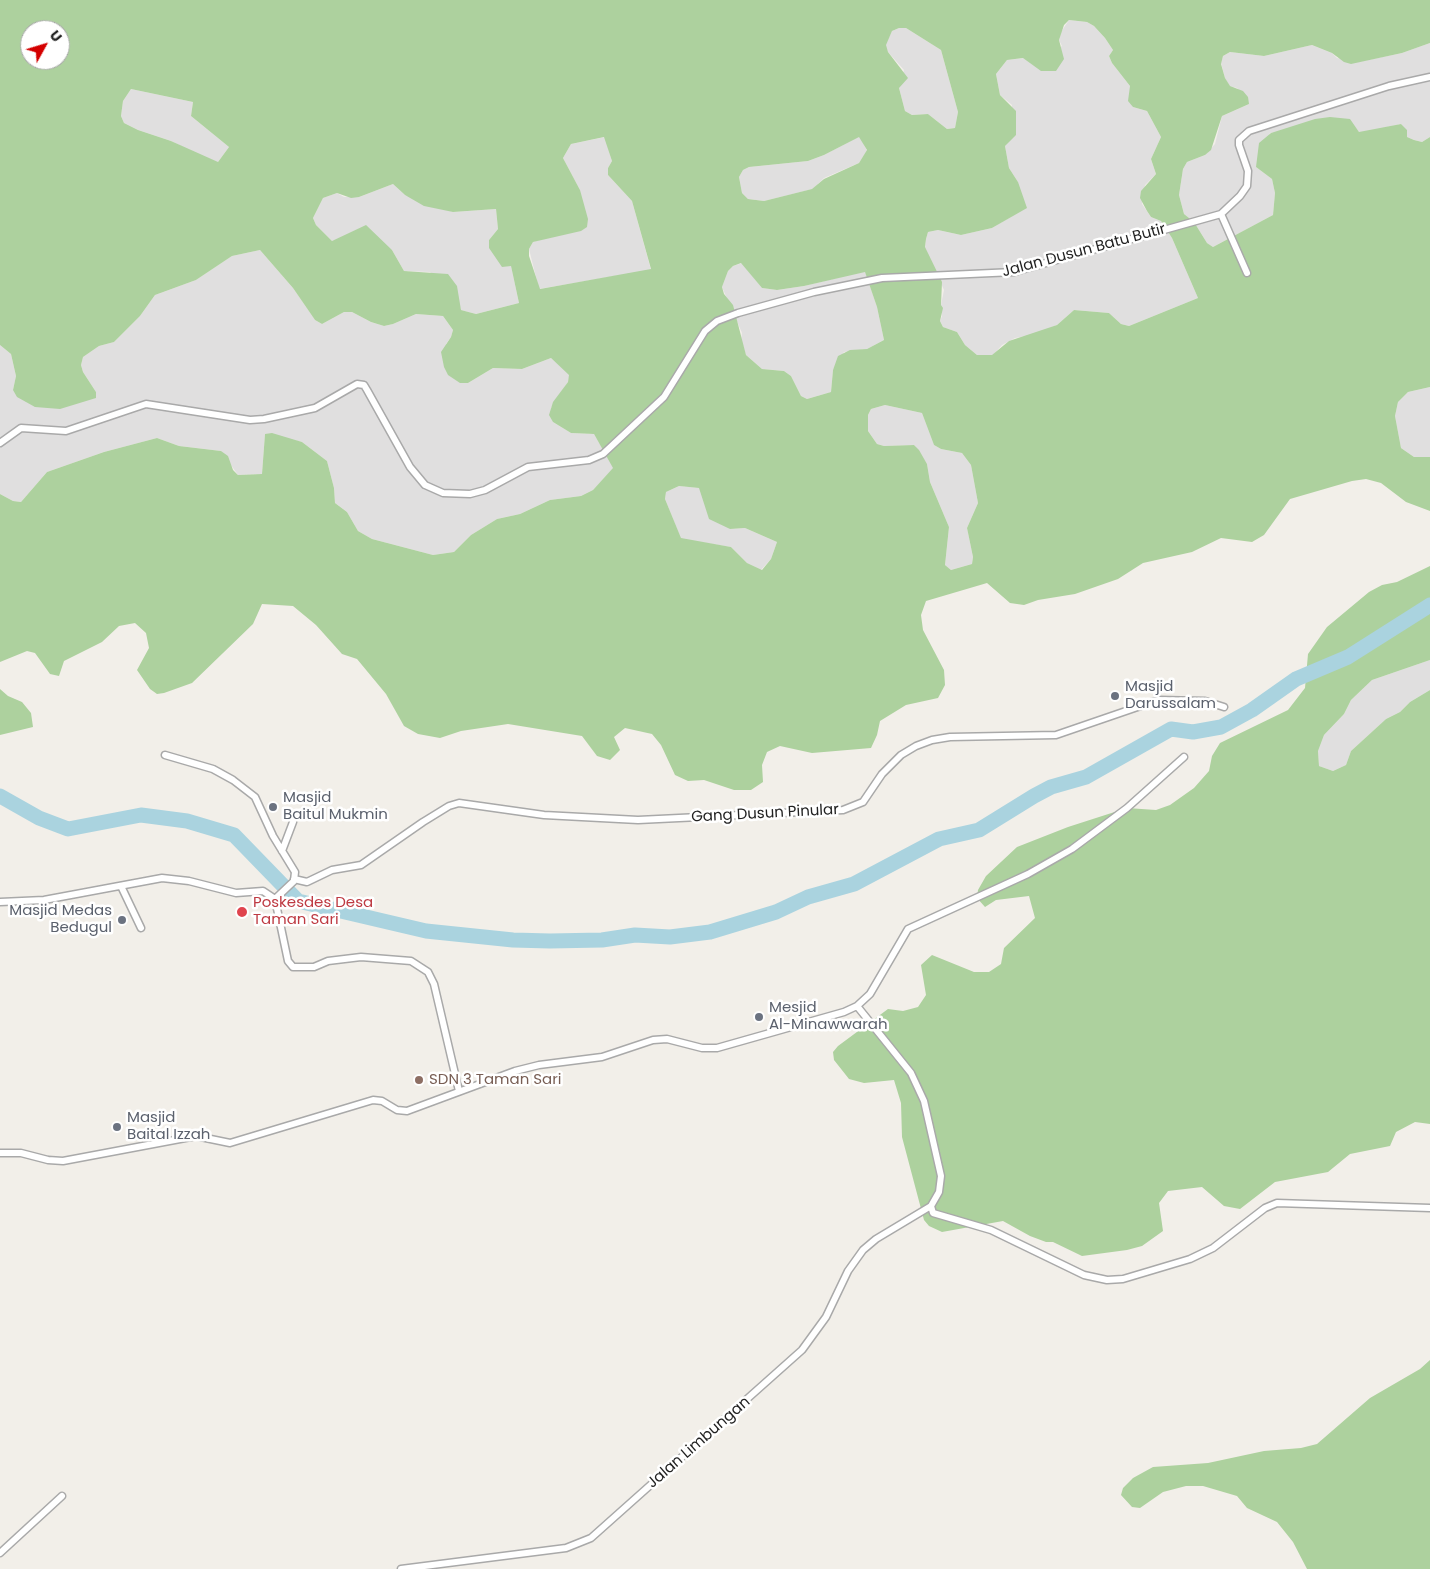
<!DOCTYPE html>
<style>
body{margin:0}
#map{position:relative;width:1430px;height:1569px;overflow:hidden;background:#f2efe9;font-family:Poppins,sans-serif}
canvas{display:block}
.north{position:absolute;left:20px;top:20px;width:50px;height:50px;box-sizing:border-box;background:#fff;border:1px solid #a7a7a7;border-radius:50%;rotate:51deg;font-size:14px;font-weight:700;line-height:20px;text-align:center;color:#222}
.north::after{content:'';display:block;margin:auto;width:18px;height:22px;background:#d40000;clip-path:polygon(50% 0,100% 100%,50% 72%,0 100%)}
</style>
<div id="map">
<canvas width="1430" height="1569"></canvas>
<div class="north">U</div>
</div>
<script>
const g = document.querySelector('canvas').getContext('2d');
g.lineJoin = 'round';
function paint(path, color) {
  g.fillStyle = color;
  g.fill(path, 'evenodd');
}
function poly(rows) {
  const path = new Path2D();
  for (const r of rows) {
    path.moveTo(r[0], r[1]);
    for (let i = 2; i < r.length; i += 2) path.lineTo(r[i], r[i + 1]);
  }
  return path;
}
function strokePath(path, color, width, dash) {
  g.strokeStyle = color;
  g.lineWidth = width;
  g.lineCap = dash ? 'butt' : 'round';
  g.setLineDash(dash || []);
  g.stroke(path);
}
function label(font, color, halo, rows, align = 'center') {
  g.font = font + ' Poppins,sans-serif';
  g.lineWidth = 5;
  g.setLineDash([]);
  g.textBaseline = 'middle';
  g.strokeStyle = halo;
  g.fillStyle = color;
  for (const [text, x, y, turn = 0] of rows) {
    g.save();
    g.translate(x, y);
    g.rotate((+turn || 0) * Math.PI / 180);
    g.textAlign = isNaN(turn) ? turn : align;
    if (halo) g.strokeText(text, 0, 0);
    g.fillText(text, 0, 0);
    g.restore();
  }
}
paint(poly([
 [1069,20,1087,22,1094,26,1105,38,1113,50,1109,56,1112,63,1130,86,1133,107,1147,111,1161,137,1151,159,1156,174,1145,185,1142,204,1151,217,1161,221,1172,238,1198,298,1129,326,1121,324,1109,313,1074,310,1057,325,1032,335,1015,338,1002,345,993,355,977,355,965,345,957,332,943,327,940,321,942,316,941,305,944,290,925,248,926,239,928,232,938,230,961,235,992,228,1012,216,1018,182,1009,168,1005,146,1010,140,1012,105,1000,95,996,74,1007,60,1024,58,1035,66,1062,46,1059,40,1061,32],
 [899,28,906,28,941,50,958,112,955,128,947,129,928,114,912,115,905,111,899,88,904,70,888,52,885,45,892,31],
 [1430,43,1430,137,1422,142,1414,140,1407,137,1401,124,1366,132,1359,132,1354,126,1270,133,1256,167,1272,179,1275,193,1273,215,1213,247,1207,243,1194,222,1184,214,1179,195,1183,169,1187,162,1205,155,1215,144,1222,116,1249,104,1237,88,1229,86,1225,78,1221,63,1223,56,1230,52,1264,56,1312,45,1332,53,1337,58,1358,62,1402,53],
 [131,89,193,102,191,116,229,147,218,162,214,162,171,141,138,130,124,123,121,116,123,101],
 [860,136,867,151,859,163,824,178,813,189,764,201,748,199,742,193,739,177,743,170,749,167,808,161,824,155],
 [605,137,612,161,608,168,608,175,632,201,651,270,539,289,529,249,533,242,548,237,580,190,563,158,571,144],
 [393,184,405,195,453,212,496,209,498,229,489,240,511,266,519,303,476,314,461,310,459,303,430,272,404,271,392,250,339,239,332,241,316,225,313,218,323,198,337,193,344,197,359,197],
 [260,250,293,288,315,320,322,324,344,312,352,312,371,322,384,326,393,324,416,314,443,316,453,330,451,337,446,344,468,383,493,368,522,369,551,358,570,374,568,382,551,408,553,422,571,433,594,434,614,468,593,490,581,496,550,500,520,514,497,519,471,535,454,552,433,555,372,539,358,531,347,512,335,503,334,488,327,461,302,442,265,434,262,474,238,475,221,451,179,446,157,438,104,452,47,472,21,502,13,501,0,494,0,345,11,354,16,376,13,390,96,392,83,372,81,365,83,357,99,346,114,342,140,316,155,295,196,280,232,256],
 [742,263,762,288,777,290,804,286,865,271,877,307,884,340,867,349,844,352,833,370,831,392,807,399,801,396,791,376,784,371,762,369,746,355,741,340,742,333,722,287,728,271,733,266],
 [1430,387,1430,457,1414,457,1401,448,1395,416,1398,402,1408,392],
 [885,405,922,413,934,445,941,449,962,453,971,465,978,503,967,528,973,557,972,564,951,570,945,565,949,527,930,482,927,464,914,445,884,446,877,444,868,431,868,415,871,409],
 [679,486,700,488,730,529,745,528,777,542,771,559,761,570,747,563,731,547,681,539,665,499,666,492],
 [1430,660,1430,690,1410,702,1400,712,1386,719,1351,751,1346,765,1333,771,1319,766,1318,751,1324,735,1344,714,1351,700,1372,680]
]), '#e0dfdf');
paint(poly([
 [0,0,1430,0,1430,43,1402,53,1351,64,1344,62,1332,53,1312,45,1264,56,1230,52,1223,56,1221,64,1225,78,1230,86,1243,91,1248,97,1249,104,1222,116,1211,150,1205,155,1187,162,1183,169,1179,195,1184,214,1194,222,1207,243,1213,247,1273,215,1275,193,1272,179,1256,167,1259,143,1271,133,1315,119,1330,117,1350,119,1359,132,1401,124,1407,130,1407,137,1414,140,1422,142,1430,137,1430,387,1408,392,1398,402,1395,416,1401,448,1414,457,1430,457,1430,511,1406,502,1381,483,1366,479,1352,481,1290,499,1264,535,1252,542,1221,538,1192,552,1143,563,1118,579,1075,594,1038,600,1024,605,1010,603,987,583,926,601,921,615,923,630,944,670,945,685,938,698,906,705,880,721,877,735,871,748,812,753,780,746,767,752,762,765,763,782,751,790,734,790,704,780,688,781,675,775,661,745,652,734,625,728,614,737,620,750,610,760,597,756,582,736,508,724,461,731,440,738,418,734,404,726,386,694,357,659,342,654,316,625,293,606,262,604,253,624,192,683,164,693,157,694,150,689,137,670,149,648,146,633,135,623,119,626,102,642,64,661,59,676,50,674,35,653,27,651,0,662,0,494,13,501,21,502,47,472,104,452,157,438,179,446,221,451,228,456,233,470,238,475,262,474,265,434,272,433,302,442,327,461,334,488,335,503,347,512,358,531,372,539,433,555,454,552,471,535,497,519,520,514,550,500,581,496,593,490,613,468,594,434,571,433,553,422,549,415,553,402,568,382,569,375,551,358,522,369,493,368,468,383,460,383,448,375,444,367,441,352,451,337,453,330,443,316,416,314,393,324,384,326,371,322,352,312,344,312,322,324,315,320,293,288,260,250,232,256,196,280,155,295,140,316,114,342,99,346,83,357,81,365,83,372,96,392,96,398,60,409,35,407,17,397,13,390,16,376,11,354,0,345],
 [1069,20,1087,22,1094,26,1105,38,1113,50,1109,56,1112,63,1130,86,1128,101,1133,107,1147,111,1161,137,1151,159,1156,174,1141,191,1140,198,1147,211,1151,217,1161,221,1172,238,1198,298,1129,326,1121,324,1109,313,1074,310,1057,325,1009,341,992,355,977,355,965,345,957,332,943,327,940,321,943,308,941,305,942,282,925,247,926,239,928,232,938,230,961,235,992,228,1027,208,1018,182,1009,168,1005,146,1016,135,1016,111,1000,95,996,74,1007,60,1023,58,1041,71,1056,71,1064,59,1059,40,1064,25],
 [899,28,906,28,941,50,958,112,955,128,947,129,928,114,912,115,905,111,899,88,908,78,888,52,886,45,892,31],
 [30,30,60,30,60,60,30,60],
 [131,89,193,102,191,116,229,147,218,162,171,141,138,130,124,123,121,116,123,101],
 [604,137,612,161,608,168,608,175,632,201,651,269,540,289,529,256,529,249,533,242,581,231,587,227,588,219,580,190,563,158,571,144],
 [859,137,867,150,859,163,824,179,812,189,764,201,748,199,742,193,739,177,743,170,749,167,808,161,824,155],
 [393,184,405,195,424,206,453,212,496,209,498,229,489,240,489,248,502,267,511,266,519,303,476,314,461,310,457,286,448,274,404,271,392,250,366,225,332,241,316,225,313,218,323,198,337,193,351,198,359,197],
 [741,263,762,288,777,290,804,286,865,272,877,307,884,340,867,349,850,350,838,356,833,370,831,392,807,399,801,396,791,376,784,371,762,369,746,355,733,305,724,294,722,287,728,271,733,266],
 [885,405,922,413,934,445,941,449,962,453,971,465,978,503,967,528,973,557,972,564,951,570,945,565,949,527,930,482,927,464,919,450,914,445,884,446,877,444,868,431,868,415,871,409],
 [679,486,699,488,709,519,730,529,745,528,777,542,771,559,762,570,747,563,731,547,681,538,665,499,666,492],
 [1430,566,1430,660,1372,680,1351,700,1344,714,1324,735,1318,751,1319,766,1333,771,1346,765,1351,751,1386,719,1400,712,1410,702,1430,690,1430,1124,1415,1122,1396,1132,1390,1146,1350,1154,1328,1172,1275,1182,1240,1209,1224,1206,1202,1187,1168,1191,1159,1203,1163,1231,1142,1246,1127,1250,1082,1256,1053,1242,1046,1242,1030,1236,1003,1221,942,1232,929,1226,924,1220,902,1137,901,1103,894,1080,864,1083,849,1079,834,1060,833,1052,838,1046,888,1009,903,1011,918,1007,926,995,921,965,932,955,974,972,989,972,1001,964,1004,948,1035,918,1029,896,996,900,985,907,977,898,978,890,986,876,1017,847,1068,827,1127,808,1156,810,1170,805,1194,788,1209,771,1212,756,1220,743,1288,710,1305,688,1308,654,1327,627,1369,592,1382,585,1397,582],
 [0,689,8,696,22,702,31,713,33,727,0,735],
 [1430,1360,1430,1569,1307,1569,1293,1542,1277,1522,1247,1508,1237,1496,1203,1486,1186,1486,1163,1492,1140,1508,1132,1507,1121,1495,1123,1488,1133,1478,1153,1467,1208,1463,1264,1451,1301,1448,1317,1444,1370,1398,1420,1369]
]), '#add19e');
strokePath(poly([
 [0,796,39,818,68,829,141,815,187,821,234,835,298,901,426,931,513,940,550,941,602,940,635,935,670,937,710,932,776,912,808,897,854,884,939,839,979,830,1034,796,1051,787,1086,777,1171,729,1193,732,1221,727,1252,710,1296,679,1348,657,1430,605]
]), '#aad3df', 15);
const street = poly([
 [1221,214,1247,273],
 [0,443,21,428,66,431,146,404,250,420,264,419,315,408,357,384,364,385,367,390,410,467,425,485,443,493,470,494,485,490,528,467,589,460,603,454,664,397,705,331,717,321,738,313,814,292,882,278,1014,272,1221,214,1240,196,1247,186,1248,171,1239,145,1239,140,1249,131,1389,86,1430,77],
 [165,755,213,769,233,780,255,797,273,836,295,872,294,881,275,899],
 [282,851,293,822],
 [294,879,307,882,332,870,361,865,423,822,449,806,459,803,544,815,638,820,843,810,863,802,882,774,901,755,916,746,932,740,950,737,1056,735,1158,700,1205,701,1224,707],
 [121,886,141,928],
 [275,899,288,961,293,967,314,967,328,961,361,957,411,961,428,972,434,984,459,1091],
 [0,902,44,900,162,878,189,881,236,893,263,891,275,899],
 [857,1006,911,1073,924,1101,941,1176,939,1192,931,1206,933,1213,991,1230,1084,1275,1107,1280,1123,1279,1190,1259,1213,1248,1265,1208,1277,1203,1430,1208],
 [0,1153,21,1153,48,1160,63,1161,196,1136,230,1143,373,1100,382,1101,397,1110,407,1111,515,1071,539,1065,602,1057,653,1040,667,1039,702,1048,717,1048,844,1012,857,1006,870,994,908,929,1028,874,1072,849,1127,808,1184,757],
 [0,1553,62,1496],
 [401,1569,566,1548,591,1538,802,1350,826,1317,848,1271,863,1250,876,1239,931,1206]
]);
strokePath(street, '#a9a9a9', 9);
strokePath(street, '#fff', 6);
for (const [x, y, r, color] of [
 [1115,696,5,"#6b7280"],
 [273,807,5,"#6b7280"],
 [242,912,6,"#e0444e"],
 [122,920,5,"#6b7280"],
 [759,1017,5,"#6b7280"],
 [419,1080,5,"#8d6e63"],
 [117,1127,5,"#6b7280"]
]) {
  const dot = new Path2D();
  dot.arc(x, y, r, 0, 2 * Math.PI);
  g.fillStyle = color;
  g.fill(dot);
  strokePath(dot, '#fff', 2);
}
label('15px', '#222', '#fff', [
 ["Jalan Dusun Batu Butir",1084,251,-15],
 ["Gang Dusun Pinular",765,814,-3],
 ["Jalan Limbungan",699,1443,-41]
]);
label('15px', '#5b616d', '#fff', [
 ["Masjid",1125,687],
 ["Darussalam",1125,704],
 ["Masjid",283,798],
 ["Baitul Mukmin",283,815],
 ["Masjid Medas",112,911,"right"],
 ["Bedugul",112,928,"right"],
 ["Mesjid",769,1008],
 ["Al-Minawwarah",769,1025],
 ["Masjid",127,1118],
 ["Baital Izzah",127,1135]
], 'left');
label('15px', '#be3a42', '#fff', [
 ["Poskesdes Desa",253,903],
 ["Taman Sari",253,920]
], 'left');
label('15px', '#785e54', '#fff', [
 ["SDN 3 Taman Sari",429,1080]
], 'left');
</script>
